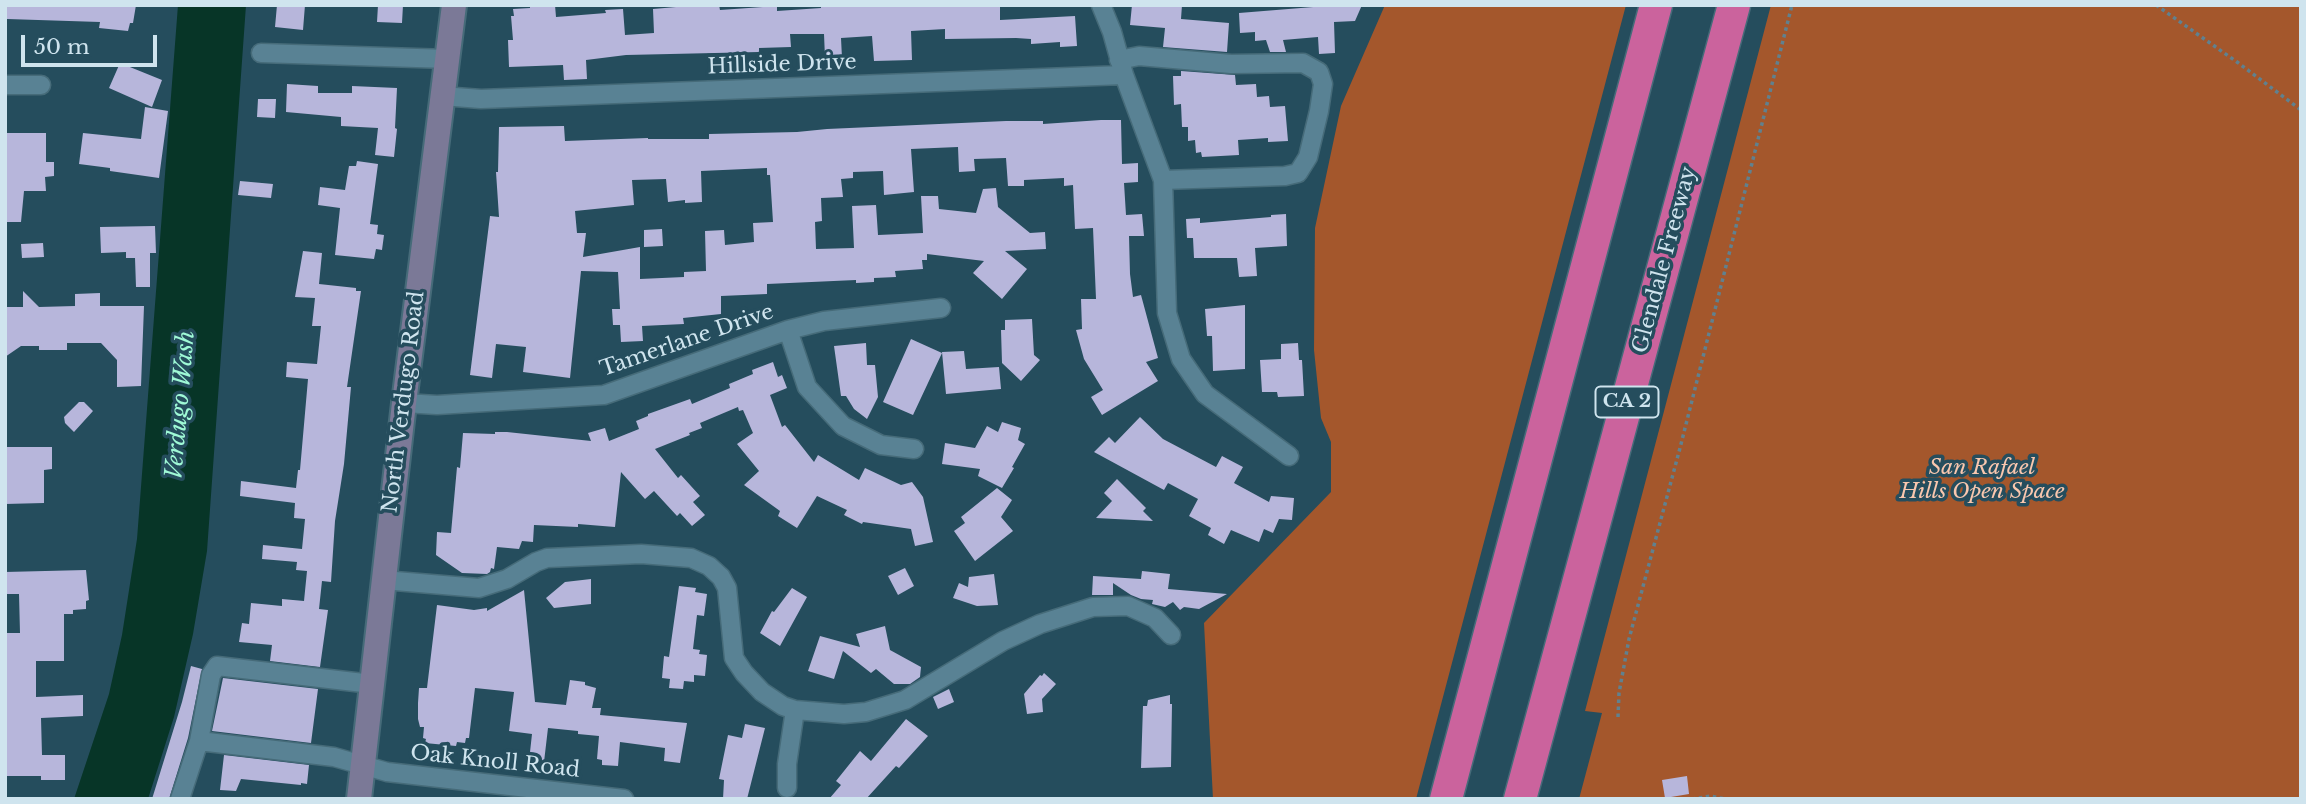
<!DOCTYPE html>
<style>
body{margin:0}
#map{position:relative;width:2306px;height:804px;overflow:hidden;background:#254d5d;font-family:"Libre Baskerville",serif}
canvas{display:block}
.frame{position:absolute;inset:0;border:7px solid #cfe4ee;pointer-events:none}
.scale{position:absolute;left:21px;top:35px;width:136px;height:32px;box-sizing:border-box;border:4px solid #cfe4ee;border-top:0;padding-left:9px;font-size:21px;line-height:24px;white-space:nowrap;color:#cfe4ee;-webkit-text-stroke:5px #254d5d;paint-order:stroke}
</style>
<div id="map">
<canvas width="2306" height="804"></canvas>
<div class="frame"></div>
<div class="scale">50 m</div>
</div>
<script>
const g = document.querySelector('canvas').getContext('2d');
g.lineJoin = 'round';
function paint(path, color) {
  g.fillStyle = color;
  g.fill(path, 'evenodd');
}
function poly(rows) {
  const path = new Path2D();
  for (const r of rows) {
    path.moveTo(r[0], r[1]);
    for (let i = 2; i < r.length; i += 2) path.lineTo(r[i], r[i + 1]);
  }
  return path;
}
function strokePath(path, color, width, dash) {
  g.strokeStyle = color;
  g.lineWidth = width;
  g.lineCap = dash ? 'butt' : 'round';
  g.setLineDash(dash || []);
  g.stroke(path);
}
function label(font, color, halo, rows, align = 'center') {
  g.font = font + ' "Libre Baskerville",serif';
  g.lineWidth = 7;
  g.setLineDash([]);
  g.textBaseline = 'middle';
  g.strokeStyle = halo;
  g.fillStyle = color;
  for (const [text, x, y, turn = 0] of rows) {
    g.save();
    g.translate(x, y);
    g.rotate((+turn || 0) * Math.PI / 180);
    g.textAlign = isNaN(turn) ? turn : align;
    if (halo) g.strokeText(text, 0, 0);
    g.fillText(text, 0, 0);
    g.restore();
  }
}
paint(poly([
 [1385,5,1626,5,1416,799,1213,799,1204,623,1331,492,1331,442,1321,418,1314,350,1315,228,1341,106],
 [1771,5,2301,5,2301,799,1579,799,1602,713,1585,711]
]), '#a4572c');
paint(poly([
 [178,5,246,5,207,551,193,634,174,717,148,799,74,799,109,694,122,635,137,539]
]), '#073527');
paint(poly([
 [7,5,136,5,133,23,130,23,128,31,99,28,100,22,7,19],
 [277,5,305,5,303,30,275,27],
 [378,5,403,5,402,23,377,22],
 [530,5,555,5,556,17,606,13,605,10,623,9,625,35,654,33,653,9,699,5,719,5,720,10,777,6,777,11,821,8,821,5,1000,5,1000,20,1075,16,1077,46,1060,47,1060,42,1031,44,1031,39,1016,38,945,39,945,29,911,31,912,60,874,61,872,36,841,38,842,58,825,58,824,34,790,34,791,47,759,48,759,52,626,55,586,60,587,79,564,80,563,65,509,67,508,40,513,40,511,16,514,16,513,9,530,8],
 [1132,5,1182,5,1181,19,1229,23,1227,52,1163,47,1165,28,1130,25],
 [1338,5,1362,5,1355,21,1334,22,1335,53,1319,54,1318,37,1283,40,1286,52,1270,52,1266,40,1255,41,1255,32,1240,33,1239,13],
 [120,63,162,80,152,107,109,88],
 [1181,71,1235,75,1236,85,1256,84,1257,97,1269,96,1270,107,1285,106,1288,141,1268,142,1268,138,1238,140,1239,155,1202,157,1201,152,1196,153,1195,140,1188,141,1188,127,1182,127,1181,104,1174,105,1173,76,1181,76],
 [287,84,318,86,318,93,352,93,352,86,397,88,395,128,397,129,394,157,375,155,378,128,341,126,341,117,286,112],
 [258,99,276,99,275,118,257,117],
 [145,107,168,111,159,178,110,171,110,168,79,164,83,133,141,139],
 [1101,120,1121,120,1122,164,1138,163,1138,182,1124,183,1126,215,1142,214,1144,236,1129,236,1130,274,1133,297,1141,295,1158,358,1146,362,1158,381,1102,415,1091,397,1103,390,1084,359,1076,330,1082,329,1081,299,1096,299,1093,228,1075,229,1073,185,1064,186,1064,178,1024,180,1024,186,1008,186,1006,158,974,159,975,171,959,172,958,147,911,149,914,192,884,195,883,171,853,172,853,178,841,179,843,197,821,198,822,221,815,222,816,249,854,248,852,206,876,205,878,235,923,233,921,196,938,196,939,209,976,213,983,189,996,188,998,207,1030,233,1045,232,1046,249,1005,251,1027,269,1002,299,973,273,984,261,927,254,927,260,922,260,923,269,895,271,896,277,874,278,874,282,856,283,856,280,767,284,767,294,721,296,721,314,683,318,684,324,642,326,643,341,621,342,620,325,613,325,612,309,620,309,618,272,581,271,570,378,523,372,526,347,496,344,492,378,470,375,490,216,499,217,496,172,498,172,499,127,564,126,565,141,648,138,648,139,709,139,709,134,797,132,827,129,1006,121,1043,121,1043,124],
 [767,168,767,175,770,175,773,222,753,223,754,242,725,245,724,230,705,231,706,271,684,272,684,277,640,279,640,247,583,257,586,233,577,233,575,211,634,205,632,180,666,179,668,202,685,200,685,203,702,202,701,171],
 [5,133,46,133,46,162,54,162,54,176,45,177,46,191,24,191,21,222,5,222],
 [357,161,378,164,370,224,378,225,377,234,384,235,382,250,376,249,374,259,335,255,340,208,318,205,320,187,345,190,349,166,356,166],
 [240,181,273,184,271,198,238,195],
 [1286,214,1287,246,1255,248,1257,276,1239,277,1237,258,1194,258,1193,238,1187,238,1186,219,1200,218,1200,223,1271,217,1271,215],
 [155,226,156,253,150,253,150,287,136,287,135,258,126,258,126,252,101,253,100,227],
 [662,229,663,246,644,247,644,230],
 [43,243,44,257,22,258,21,244],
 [303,251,322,253,319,284,356,288,356,291,361,291,347,387,351,387,344,464,335,521,331,582,322,581,319,609,328,610,320,667,270,661,272,645,239,642,242,623,249,624,251,603,282,606,282,599,304,601,307,571,296,570,297,562,262,559,263,545,302,549,305,519,294,518,295,503,240,496,241,481,296,488,298,470,300,470,308,379,286,377,287,362,317,364,321,326,312,326,315,298,295,297],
 [23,291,39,307,75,306,75,294,100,293,100,306,144,306,141,386,117,387,117,360,101,343,67,343,67,350,39,350,39,346,21,346,5,357,5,307,23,307],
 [1245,305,1245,369,1213,371,1212,336,1207,336,1205,309],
 [1032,319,1034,355,1040,360,1021,381,1002,363,1001,330,1005,330,1005,320],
 [911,339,942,353,913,415,883,402],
 [866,343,867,365,875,365,878,397,867,419,854,409,846,396,841,396,834,346],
 [1298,343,1299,360,1302,360,1304,396,1278,397,1277,392,1262,392,1260,360,1281,359,1281,344],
 [964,351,966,369,999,367,1001,389,946,394,942,352],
 [773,362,778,377,782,375,787,388,770,395,782,427,785,425,814,462,818,455,859,480,865,468,901,485,912,482,923,497,933,542,915,546,911,529,863,522,862,524,844,515,847,510,817,496,797,528,778,516,780,511,744,485,759,471,737,444,753,433,743,410,739,411,738,407,700,423,702,428,689,433,690,435,655,449,678,478,681,475,700,496,693,502,705,515,692,526,680,513,677,516,654,491,645,499,621,472,615,527,578,524,578,527,534,525,533,542,522,541,519,549,497,547,494,569,491,568,490,572,487,574,462,573,436,555,437,532,451,533,457,467,460,468,463,433,495,434,495,432,507,432,591,441,588,433,605,428,609,441,639,429,636,421,648,416,648,414,690,399,692,404,730,388,729,384,753,374,752,370],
 [79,402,84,402,93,411,74,432,65,423,64,417],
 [1140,417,1163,439,1216,467,1222,456,1243,467,1234,483,1269,502,1271,496,1294,498,1292,520,1279,519,1273,533,1264,529,1259,542,1231,530,1224,544,1208,535,1211,528,1189,516,1198,499,1168,483,1164,490,1094,452,1109,437,1115,443],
 [1002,422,1021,428,1018,440,1025,444,1012,467,1014,468,1002,488,978,476,980,469,942,464,945,443,975,448,987,426,998,432],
 [5,447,52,447,52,469,44,470,44,503,5,504],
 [1117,479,1146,508,1143,511,1153,521,1096,518,1112,501,1104,493],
 [997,488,1012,500,1001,517,1013,531,975,561,954,531,965,523,961,517],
 [905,568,914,586,898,595,888,576],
 [86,570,89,600,86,601,86,609,73,610,73,614,64,614,64,661,36,661,36,697,83,695,83,716,41,718,42,755,65,755,65,780,41,780,41,776,7,776,5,633,20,633,19,594,5,594,5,572],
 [1142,571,1170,574,1168,589,1227,594,1199,609,1184,607,1180,610,1173,602,1165,607,1152,604,1153,600,1141,599,1131,595,1113,583,1113,595,1092,595,1093,576,1141,579],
 [994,574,998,605,977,606,953,598,959,583,968,587,969,577],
 [591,579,591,604,554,608,546,598,565,582],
 [679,586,696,588,695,592,707,594,704,616,697,615,693,649,700,650,699,654,707,655,705,676,694,675,694,682,684,681,683,689,669,688,670,679,662,678,664,656,669,657],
 [792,588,807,597,780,646,760,633,772,611,774,612],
 [524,590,535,702,566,705,570,680,585,682,585,685,596,688,592,708,601,708,600,715,687,723,680,763,664,761,665,748,620,742,618,766,602,765,602,760,597,759,599,736,578,734,578,731,548,728,544,762,529,761,532,734,509,731,514,692,475,688,469,738,466,738,465,743,457,742,456,746,425,743,426,739,423,738,424,727,420,727,418,719,418,703,419,688,427,688,437,605,474,610,487,608,487,611],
 [885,626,890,650,921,667,920,677,910,684,894,684,876,669,871,673,843,651,834,679,808,671,820,636,860,647,856,634],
 [191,666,202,669,188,738,169,799,152,799,182,702],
 [1044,673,1056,684,1042,699,1043,712,1027,714,1024,694,1040,675,1042,676],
 [223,678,318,689,311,743,212,731],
 [949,689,954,702,938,709,933,697],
 [1170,695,1170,704,1172,704,1171,767,1141,768,1143,706,1147,706,1148,700],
 [906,719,928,736,899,768,896,766,866,799,829,799,841,785,836,781,860,751,871,761],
 [745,724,765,728,747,799,723,799,724,780,719,779,728,735,742,738],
 [224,755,309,765,307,784,301,783,301,785,241,779,236,791,220,790],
 [1687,776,1689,794,1665,798,1662,780]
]), '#b7b6db');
const minor = poly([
 [1101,5,1112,32,1124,75,1163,180,1167,313,1181,359,1205,394,1289,456],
 [261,53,448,59],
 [1119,60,1139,56,1231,64,1303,63,1319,72,1323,84,1319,111,1308,157,1298,173,1285,176,1163,180],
 [5,85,41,85],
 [442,96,481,99,1124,75],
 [788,330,807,387,843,426,881,445,914,449],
 [404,403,437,405,604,395,788,330,824,321,941,308],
 [383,580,479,588,507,579,536,562,547,558,641,554,691,558,709,566,721,577,727,588,734,658,744,673,762,692,783,706,795,710,844,714,866,712,905,700,1003,641,1040,624,1093,607,1128,606,1155,618,1171,635],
 [199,741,211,675,217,666,372,684],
 [787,788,787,764,795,710],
 [180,799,199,741,334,757,387,772,624,799]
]);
const secondary = poly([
 [359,799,404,403,454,5]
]);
const motorway = poly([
 [1446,799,1656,5],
 [1520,799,1734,5]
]);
strokePath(minor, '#466b79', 21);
strokePath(secondary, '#466b79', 28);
strokePath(motorway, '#466b79', 35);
strokePath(poly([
 [2156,5,2237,62,2301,110],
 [1618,717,1619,693,1629,639,1680,448,1792,5],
 [1692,799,1711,796,1725,799]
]), '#60818f', 3.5, [3.5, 3.5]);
strokePath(minor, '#598294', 18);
strokePath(secondary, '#7b7997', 24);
strokePath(motorway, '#cb639d', 32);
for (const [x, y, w] of [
 [1627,402,63]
]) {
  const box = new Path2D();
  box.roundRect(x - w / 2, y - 15.5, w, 31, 5);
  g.fillStyle = '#254d5d';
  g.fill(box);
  strokePath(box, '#cfe4ee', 2);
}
label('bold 19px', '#cfe4ee', null, [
 ["CA 2",1627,402]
]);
label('21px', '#cfe4ee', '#254d5d', [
 ["Hillside Drive",782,65,-2],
 ["Glendale Freeway",1665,260,-75],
 ["Tamerlane Drive",687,341,-19],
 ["North Verdugo Road",404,402,-83],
 ["Oak Knoll Road",495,762,6]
]);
label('italic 21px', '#f9c7ae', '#254d5d', [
 ["San Rafael",1982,468],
 ["Hills Open Space",1982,492]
]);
label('italic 23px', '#9ff9d6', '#254d5d', [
 ["Verdugo Wash",181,405,-85]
]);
</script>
